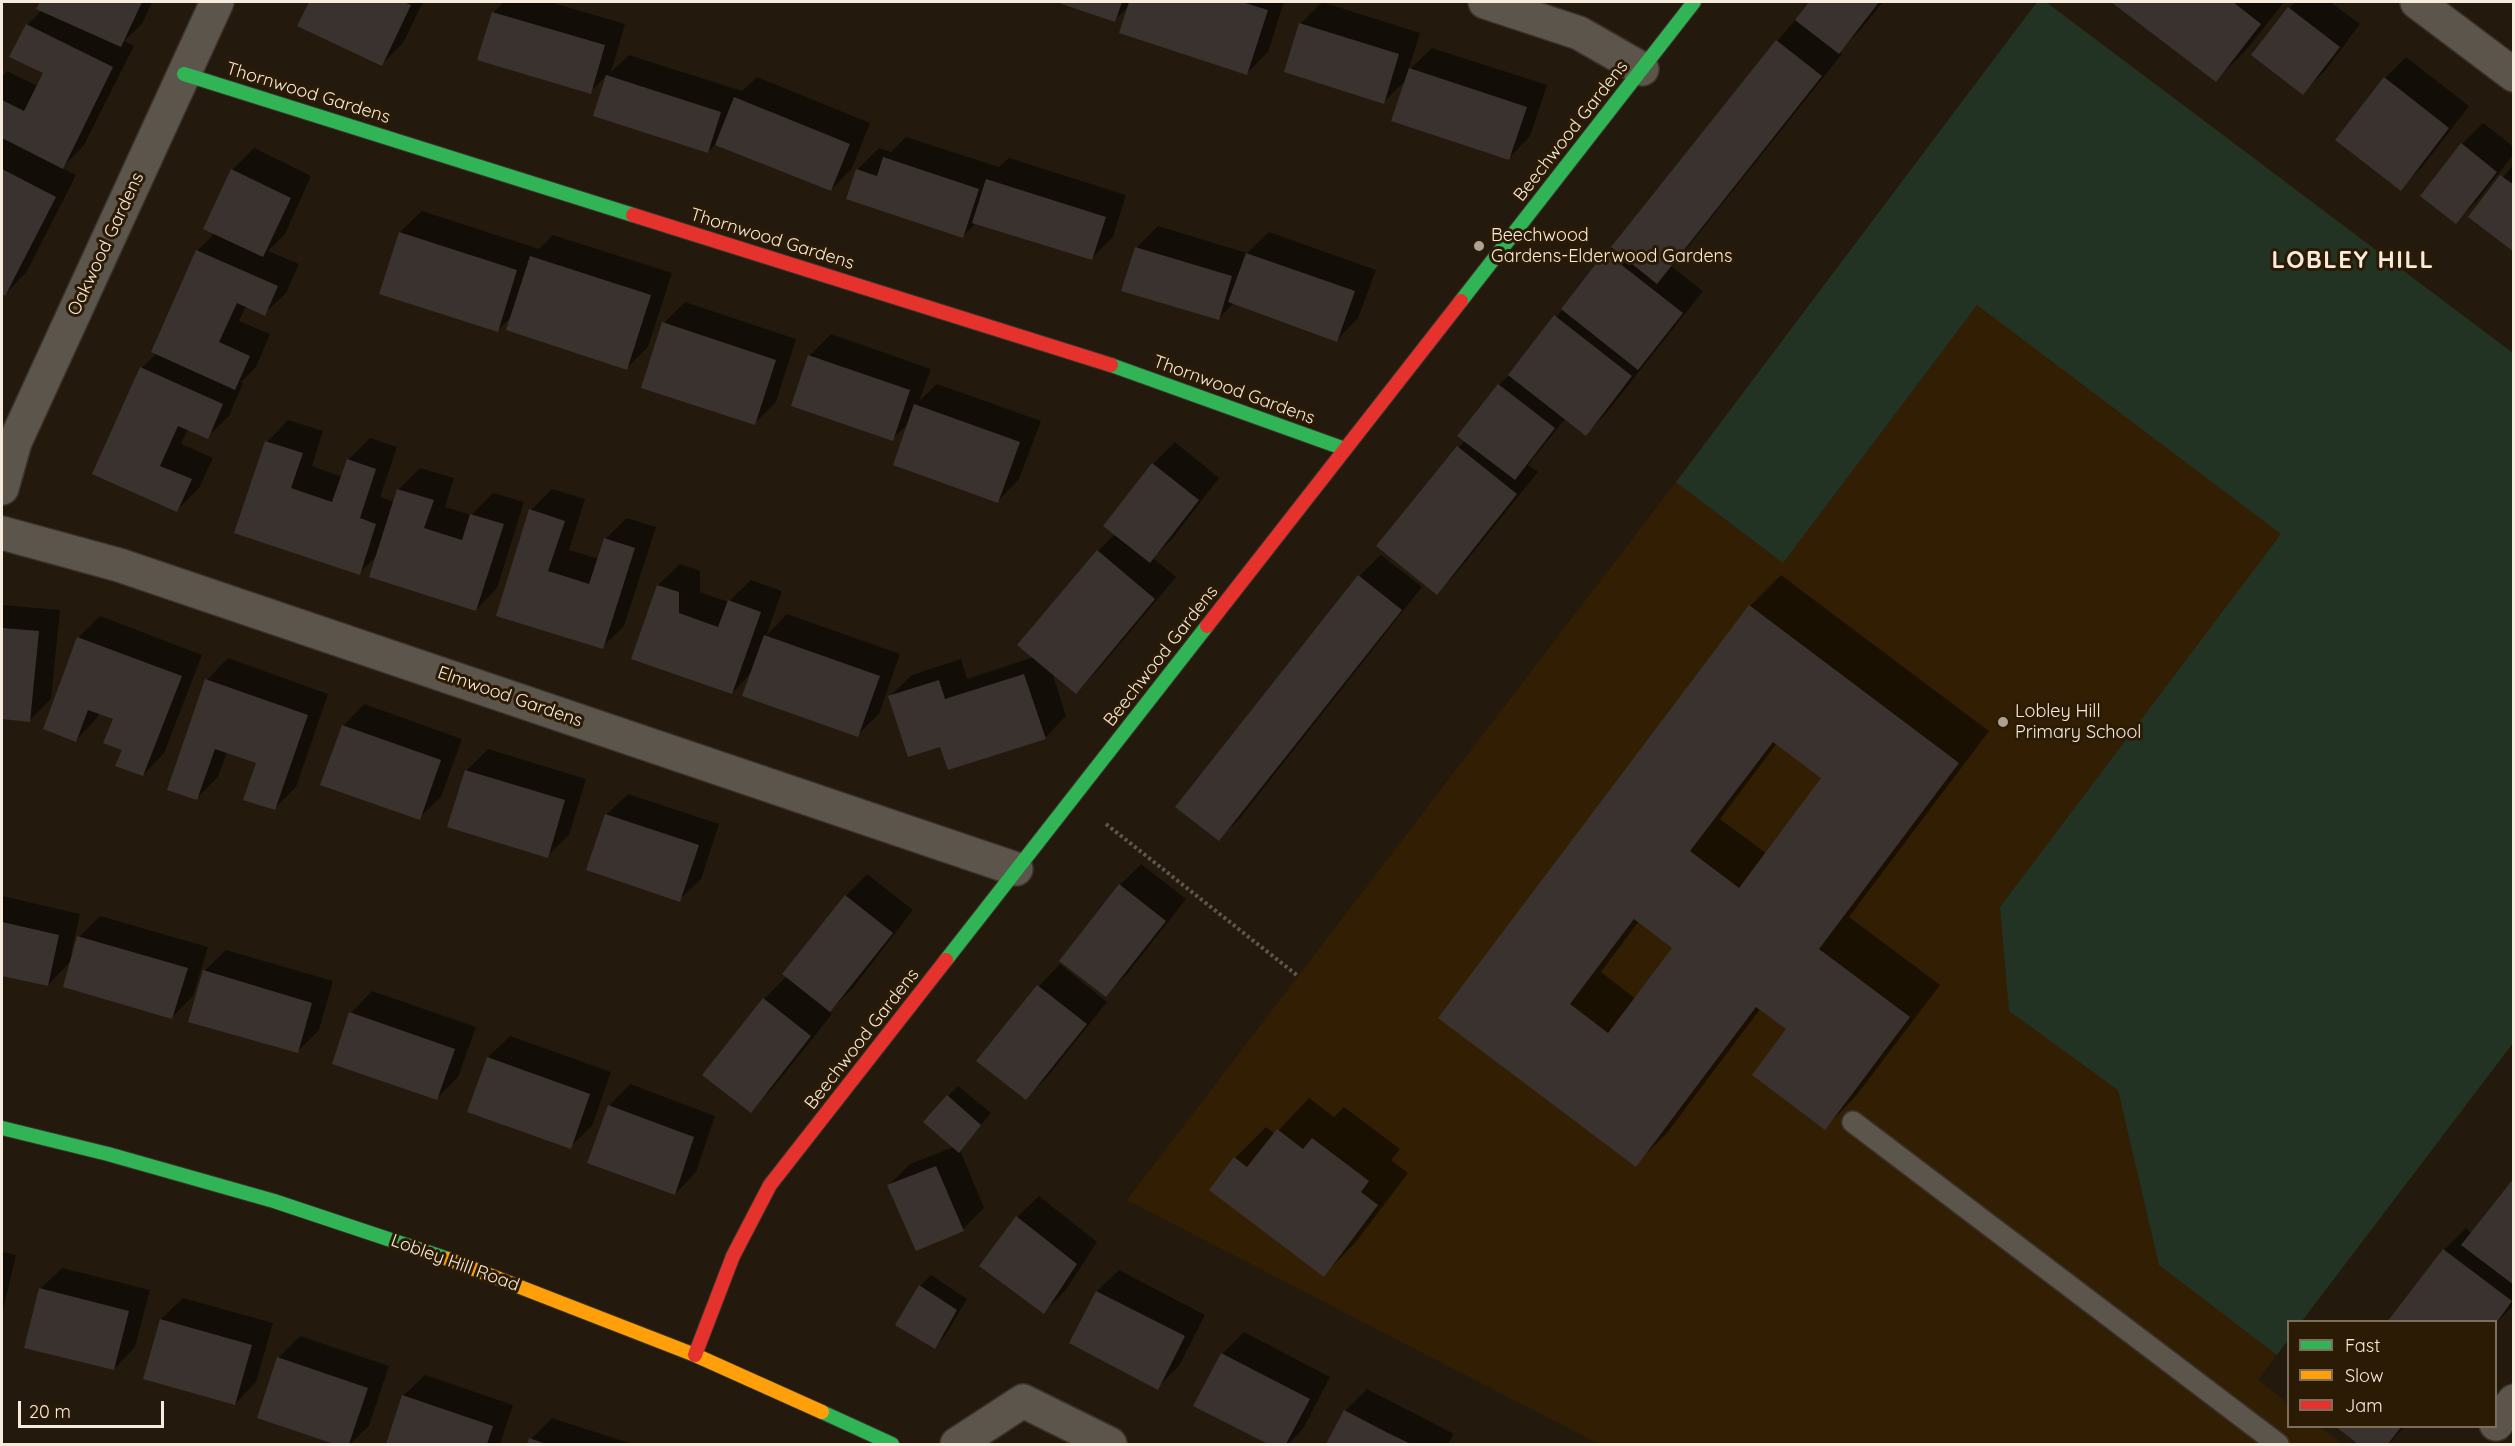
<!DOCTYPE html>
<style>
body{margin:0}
#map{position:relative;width:2515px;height:1446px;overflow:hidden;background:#231a0d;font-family:Quicksand,sans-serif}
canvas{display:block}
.frame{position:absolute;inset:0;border:3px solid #f7ebdd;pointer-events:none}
.legend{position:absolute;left:2287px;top:1320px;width:210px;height:108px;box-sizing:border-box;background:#2c1b04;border:2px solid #7d6e5b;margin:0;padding:8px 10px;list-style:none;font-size:18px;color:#f7ebdd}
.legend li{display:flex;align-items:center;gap:12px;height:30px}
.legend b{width:30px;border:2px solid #7d6e5b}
.scale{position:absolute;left:18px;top:1401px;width:146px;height:27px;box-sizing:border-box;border:3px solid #f7ebdd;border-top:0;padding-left:8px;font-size:18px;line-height:21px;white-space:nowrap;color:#f7ebdd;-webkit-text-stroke:4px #2c1b04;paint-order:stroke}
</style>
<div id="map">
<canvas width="2515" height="1446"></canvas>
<div class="frame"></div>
<ul class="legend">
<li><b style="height:8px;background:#30b455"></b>Fast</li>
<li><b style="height:8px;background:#ff9f0a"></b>Slow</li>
<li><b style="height:8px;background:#e5322d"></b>Jam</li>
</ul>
<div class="scale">20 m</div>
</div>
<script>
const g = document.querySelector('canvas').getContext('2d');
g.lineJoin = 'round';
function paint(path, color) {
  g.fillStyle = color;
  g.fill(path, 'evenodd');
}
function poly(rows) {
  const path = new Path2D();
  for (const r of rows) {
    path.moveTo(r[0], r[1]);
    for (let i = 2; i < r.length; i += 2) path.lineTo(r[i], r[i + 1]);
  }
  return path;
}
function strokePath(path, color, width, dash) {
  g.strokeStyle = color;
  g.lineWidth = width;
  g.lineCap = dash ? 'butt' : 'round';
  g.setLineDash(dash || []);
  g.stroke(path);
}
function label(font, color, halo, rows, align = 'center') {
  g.font = font + ' Quicksand,sans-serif';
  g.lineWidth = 6;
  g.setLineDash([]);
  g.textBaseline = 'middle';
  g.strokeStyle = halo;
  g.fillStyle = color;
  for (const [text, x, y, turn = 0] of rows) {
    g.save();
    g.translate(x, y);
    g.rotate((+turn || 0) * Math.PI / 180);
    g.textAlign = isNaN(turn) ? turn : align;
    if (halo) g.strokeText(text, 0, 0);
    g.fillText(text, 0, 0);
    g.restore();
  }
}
paint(poly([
 [2037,2,2046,2,2513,353,2513,1043,2302,1321,2288,1322,2288,1340,2258,1380,2288,1403,2288,1426,2319,1427,2343,1444,1599,1444,1127,1200,1676,482]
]), '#321e03');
paint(poly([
 [2037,2,2046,2,2513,353,2513,1043,2302,1321,2288,1322,2288,1340,2277,1355,2159,1265,2118,1090,2009,1011,2000,907,2281,534,1977,305,1783,563,1676,482]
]), '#223223');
paint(poly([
 [41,2,152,2,142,24,124,41,134,46,84,145,62,168,76,175,26,273,5,294,2,292,2,77,7,71,38,86,45,72,27,25,42,10,38,8],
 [310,2,423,2,403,43,381,65,299,25],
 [504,2,550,2,625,24,611,72,629,55,742,91,757,77,870,123,852,168,831,190,716,144,708,152,595,115,608,74,590,92,493,13],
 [1060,2,1284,2,1268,52,1247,73,1130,5,1115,20],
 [1322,2,1420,33,1408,71,1432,48,1547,85,1530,136,1509,158,1407,79,1383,103,1300,24],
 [1811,2,1883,2,1860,30,1839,52,1842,54,1672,267,1703,291,1607,412,1586,434,1566,418,1528,465,1538,472,1458,571,1437,593,1378,546,1465,440,1499,385,1514,370,1777,41],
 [2113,2,2284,2,2247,49,2216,80],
 [2296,2,2330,2,2360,24,2324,72,2302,93,2289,8],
 [2406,57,2469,106,2422,167,2400,189,2385,78],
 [2483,123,2514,147,2514,154,2477,201,2456,222,2462,144],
 [906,137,999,167,1009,158,1126,195,1113,237,1092,258,976,223,963,236,857,170,879,148,891,152],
 [254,148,311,176,285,234,268,251,299,264,286,293,264,314,246,306,239,321,270,334,256,367,241,382,243,383,229,416,207,437,188,429,181,444,213,458,199,488,177,510,94,473,142,368,157,353,153,351,198,250,215,233,232,170],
 [2514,164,2514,250,2470,217],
 [422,211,539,249,553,235,672,273,648,347,627,368,513,315,498,330,400,232],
 [1158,226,1247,253,1269,232,1376,270,1358,318,1337,340,1234,303,1219,318,1136,248],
 [685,302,796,339,776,402,755,423,664,323],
 [831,334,931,369,919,401,937,384,1041,421,1019,479,998,501,910,422,892,439,809,356],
 [288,420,323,431,312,466,342,477,348,460,370,438,397,447,380,497,395,502,399,489,420,468,454,478,445,507,471,515,493,493,524,502,497,588,476,610,378,555,359,573,236,532,267,442],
 [1175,442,1219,478,1172,539,1153,558,1176,577,1098,670,1076,692,1052,672,1066,716,1045,738,941,745,890,696,912,675,961,659,967,679,1034,657,1098,551,1115,534,1105,526,1153,464],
 [552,489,585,499,569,550,599,559,605,539,627,518,656,527,624,626,602,647,498,615,531,510],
 [1381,555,1422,587,1240,818,1219,839,1359,576],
 [680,564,700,571,700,592,728,602,751,580,782,591,766,636,787,614,900,654,879,714,857,735,753,671,732,693,633,658,658,585],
 [1781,575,1989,731,1849,917,1940,985,1856,1096,1825,1128,1788,1029,1761,1008,1667,1133,1635,1165,1440,1018,1750,606],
 [1777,743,1823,778,1767,854,1720,819],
 [1639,921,1674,948,1636,999,1601,972],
 [2,605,60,610,51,699,29,721,2,718],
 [100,616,202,655,164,753,143,775,124,749,115,718,100,712,97,718,76,740,45,728,79,637],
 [228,658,328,694,296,787,274,809,258,763,227,752,218,777,197,798,207,680],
 [364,704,462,739,441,797,419,818,343,726],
 [488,749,586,779,569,835,547,856,466,771],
 [628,794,719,824,701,879,679,900,606,815],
 [1141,864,1186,899,1127,974,1106,995,1120,885],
 [867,874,913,910,852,989,829,1011,832,1014,772,1089,750,1111,704,1075,764,999,787,976,785,974,846,896],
 [2,896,80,914,71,954,74,955,79,937,100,916,208,947,193,996,172,1017,72,960,48,985,2,975],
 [226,950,333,981,319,1030,297,1052,204,971],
 [1060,964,1107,1002,1047,1077,1026,1098,979,1060,1039,986],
 [372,991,476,1027,458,1077,437,1098,351,1013],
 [510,1036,611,1072,592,1126,570,1147,488,1057],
 [630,1084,715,1116,696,1172,675,1194,609,1106],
 [958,1086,991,1113,960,1150,984,1208,963,1229,889,1185,910,1164,954,1147,948,1096],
 [1309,1098,1334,1117,1344,1107,1400,1149,1391,1160,1408,1173,1355,1243,1324,1275,1235,1158,1266,1127,1275,1134],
 [2514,1180,2514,1304,2496,1324,2444,1250,2466,1228,2472,1234],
 [1039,1196,1097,1242,1065,1291,1044,1312,1017,1217],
 [2,1252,16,1255,2,1314],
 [62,1268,150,1290,135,1347,114,1369,40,1289],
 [1119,1270,1205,1315,1179,1366,1157,1388,1071,1343,1097,1291],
 [931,1275,967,1299,945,1336,934,1347,920,1286],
 [183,1298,273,1323,256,1382,235,1404,145,1378,161,1319],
 [1244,1332,1330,1377,1303,1429,1288,1444,1271,1444,1195,1405,1222,1354],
 [300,1336,389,1366,369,1426,350,1444,339,1444,259,1417,278,1358],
 [425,1375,513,1405,500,1444,387,1444,403,1396],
 [1367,1389,1454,1434,1448,1444,1328,1444,1345,1411],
 [552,1418,632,1444,529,1444,531,1439],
 [2337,1426,2405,1426,2389,1444,2360,1444]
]), '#0007');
paint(poly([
 [40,2,142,2,121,47,36,9],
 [309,2,404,2,411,5,382,66,297,26],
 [1056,2,1122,2,1115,22],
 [1129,2,1242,2,1268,10,1247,75,1119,33],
 [1809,2,1879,2,1839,54,1795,20],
 [2111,2,2233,2,2261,24,2216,82],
 [2288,7,2340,47,2303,95,2251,55],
 [492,12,605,45,591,94,477,60],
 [1299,23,1399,54,1384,104,1284,72],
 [26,24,113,67,63,169,2,138,2,100,24,111,43,73,9,57],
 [1776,40,1822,76,1657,284,1611,247],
 [1409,68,1527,107,1509,160,1391,121],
 [606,75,721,112,708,153,593,116],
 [2384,77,2449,128,2401,191,2335,140],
 [734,97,850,144,831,191,715,145],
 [2461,143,2497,172,2456,224,2420,196],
 [883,157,979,189,963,238,846,199,856,169,877,176],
 [2,169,56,197,5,296,2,294],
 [231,169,291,198,263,257,203,229],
 [2500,175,2514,185,2514,252,2468,217],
 [986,179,1106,217,1092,260,972,223],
 [399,232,517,270,498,332,379,294],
 [1135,247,1232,276,1219,320,1121,291],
 [196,250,278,286,265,316,237,303,219,342,250,356,235,390,151,352],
 [1605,252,1683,313,1638,370,1561,309],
 [1246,253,1355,291,1337,342,1228,302],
 [530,256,651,295,627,370,506,330],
 [1554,315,1632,376,1586,436,1508,375],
 [662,322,776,360,755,425,641,388],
 [808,355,910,390,893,441,791,406],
 [140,367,223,404,208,439,178,426,160,466,192,479,177,512,92,474],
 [1498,384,1555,428,1515,480,1457,436],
 [914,404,1020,442,998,503,893,465],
 [265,441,303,453,291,488,332,502,347,459,376,469,360,518,376,524,360,575,234,533],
 [1457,446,1517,494,1437,595,1376,546],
 [1152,463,1199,500,1150,563,1103,526],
 [397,489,434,500,424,528,462,540,470,514,504,524,476,611,369,577],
 [529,509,565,521,548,571,589,584,604,538,635,548,603,649,496,616],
 [1097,550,1155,599,1076,694,1017,645],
 [1358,575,1402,610,1219,841,1175,807],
 [657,585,679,592,679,613,718,627,728,600,761,612,732,694,631,659],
 [1749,605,1959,763,1819,949,1910,1017,1825,1130,1752,1075,1786,1029,1756,1007,1636,1167,1438,1018],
 [1773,742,1821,778,1739,888,1690,851],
 [1634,919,1672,948,1608,1033,1570,1004],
 [2,628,39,631,30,722,2,719],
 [764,635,880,676,858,737,742,696],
 [77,637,182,676,143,776,115,766,122,750,103,743,113,719,88,710,76,742,43,729],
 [1024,674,1046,739,948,770,940,747,908,757,888,696,939,680,945,699],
 [205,679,308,715,275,810,243,800,256,763,215,749,197,800,167,790],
 [342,725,441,760,420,820,320,785],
 [465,770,565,800,548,858,447,827],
 [605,814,699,845,680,902,586,870],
 [1119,884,1166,921,1106,997,1059,961],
 [845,895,893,933,830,1012,782,974],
 [2,922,59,935,48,986,2,976],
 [77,936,188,968,172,1019,63,987],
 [203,970,312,1003,298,1053,188,1022],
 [1037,985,1087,1024,1026,1100,976,1061],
 [763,998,811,1036,751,1113,702,1075],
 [349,1012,455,1049,437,1100,332,1064],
 [487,1057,590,1094,571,1149,467,1112],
 [947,1095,981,1125,959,1153,923,1122],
 [608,1105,694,1137,675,1195,587,1163],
 [1277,1129,1303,1149,1312,1138,1369,1181,1361,1192,1378,1205,1324,1277,1209,1190,1234,1157,1247,1167],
 [936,1166,964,1231,916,1251,887,1185],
 [2514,1178,2514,1285,2461,1245],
 [1016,1216,1077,1264,1044,1314,979,1266],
 [2443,1249,2512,1301,2497,1322,2387,1322],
 [919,1285,957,1310,935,1349,895,1325],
 [39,1288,129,1311,114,1370,24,1348],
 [1096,1291,1185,1336,1158,1390,1069,1343],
 [160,1319,252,1345,235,1405,143,1379],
 [1221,1353,1310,1399,1286,1444,1268,1444,1193,1406],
 [277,1357,368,1388,349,1444,334,1444,257,1418],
 [402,1395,493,1426,487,1444,386,1444],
 [1344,1410,1388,1433,1411,1444,1326,1444],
 [2335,1426,2402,1426,2388,1444,2358,1444],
 [529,1438,546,1444,527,1444]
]), '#3a322f');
const lane = poly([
 [1853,1122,2278,1444]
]);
const street = poly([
 [1485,2,1579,33,1642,69],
 [2417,2,2514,75],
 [2,488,15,442,217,2],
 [2,533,119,565,1016,869],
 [2496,1424,2514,1401],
 [957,1444,1023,1401,1110,1444]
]);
const fast = poly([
 [184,74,633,215],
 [1461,301,1694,2],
 [1111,365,1345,449],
 [946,960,1207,626],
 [2,1128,108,1154,274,1201,448,1259],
 [822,1412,892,1444]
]);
const slow = poly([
 [448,1259,695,1355,822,1412]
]);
const jam = poly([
 [633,215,1111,365],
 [1207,626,1461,301],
 [695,1355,733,1256,770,1185,946,960]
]);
strokePath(lane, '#3b332b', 24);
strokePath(street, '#3b332b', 36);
strokePath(fast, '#3b332b', 16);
strokePath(slow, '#3b332b', 16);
strokePath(jam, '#3b332b', 16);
strokePath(poly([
 [1106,824,1298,976]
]), '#5e574e', 4, [3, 3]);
strokePath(lane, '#5c554b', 21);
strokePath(street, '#5c554b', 33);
strokePath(fast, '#30b455', 14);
strokePath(slow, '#ff9f0a', 14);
strokePath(jam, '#e5322d', 14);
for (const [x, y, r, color] of [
 [1479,246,6,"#ada294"],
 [2003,722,6,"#ada294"]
]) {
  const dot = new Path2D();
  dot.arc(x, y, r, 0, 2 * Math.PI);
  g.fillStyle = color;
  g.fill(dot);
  strokePath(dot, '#2c1b04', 2);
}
label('18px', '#f7ebdd', '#2c1b04', [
 ["Thornwood Gardens",308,93,17],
 ["Beechwood Gardens",1571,131,-52],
 ["Thornwood Gardens",772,239,17],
 ["Oakwood Gardens",106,244,-65],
 ["Thornwood Gardens",1234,390,20],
 ["Beechwood Gardens",1161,656,-52],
 ["Elmwood Gardens",510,697,19],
 ["Beechwood Gardens",862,1039,-52],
 ["Lobley Hill Road",455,1263,20]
]);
label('18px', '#f7ebdd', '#2c1b04', [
 ["Beechwood",1491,236],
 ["Gardens-Elderwood Gardens",1491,257],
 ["Lobley Hill",2015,712],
 ["Primary School",2015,733]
], 'left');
g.letterSpacing = '1.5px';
label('bold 24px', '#f7ebdd', '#2c1b04', [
 ["LOBLEY HILL",2353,261]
]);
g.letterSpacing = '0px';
</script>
